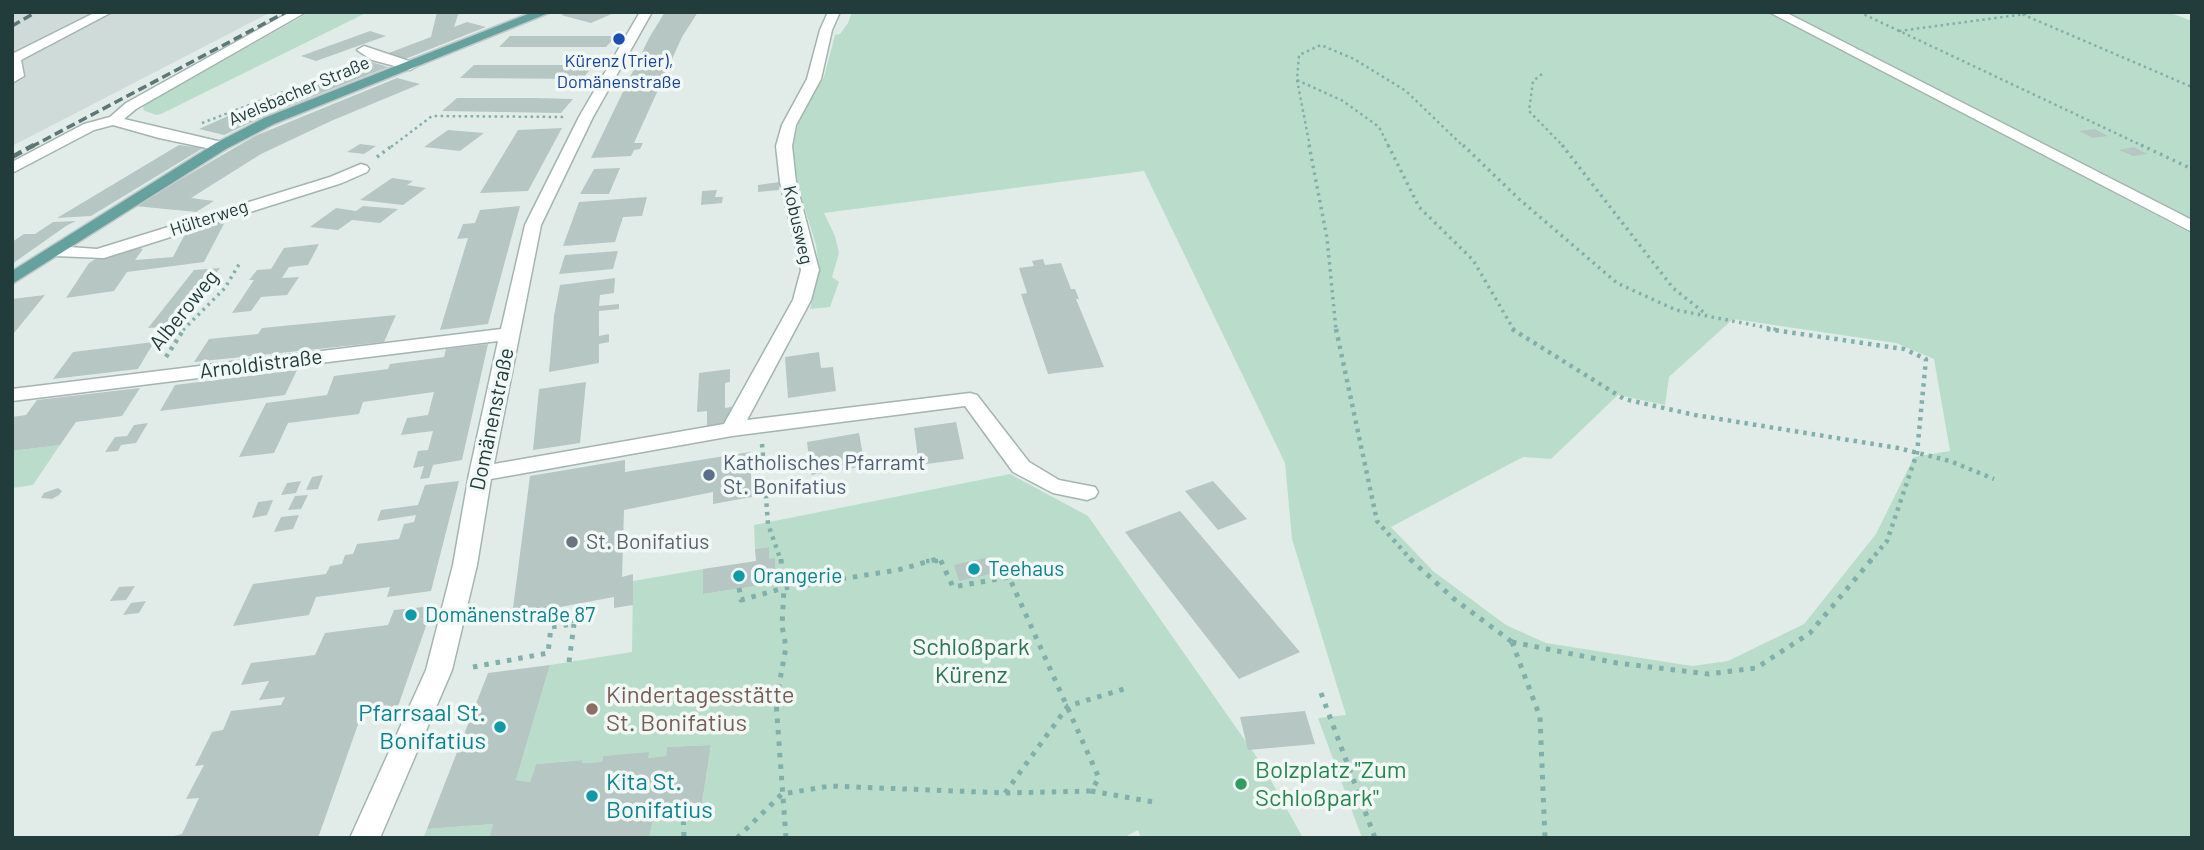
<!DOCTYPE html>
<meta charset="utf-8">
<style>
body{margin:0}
#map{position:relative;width:2204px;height:850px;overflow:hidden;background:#e1ece9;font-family:Barlow,sans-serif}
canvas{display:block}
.frame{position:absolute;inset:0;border:14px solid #213c3b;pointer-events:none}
</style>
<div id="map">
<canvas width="2204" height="850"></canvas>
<div class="frame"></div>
</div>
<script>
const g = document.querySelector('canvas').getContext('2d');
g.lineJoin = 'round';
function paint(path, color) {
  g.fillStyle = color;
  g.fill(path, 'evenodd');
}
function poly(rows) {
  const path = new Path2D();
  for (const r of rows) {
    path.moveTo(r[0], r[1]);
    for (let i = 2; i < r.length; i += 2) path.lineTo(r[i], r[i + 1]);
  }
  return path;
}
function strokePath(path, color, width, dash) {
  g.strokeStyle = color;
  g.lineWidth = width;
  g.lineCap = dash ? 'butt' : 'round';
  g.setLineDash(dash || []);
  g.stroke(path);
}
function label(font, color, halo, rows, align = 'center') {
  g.font = font + ' Barlow,sans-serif';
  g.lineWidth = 7;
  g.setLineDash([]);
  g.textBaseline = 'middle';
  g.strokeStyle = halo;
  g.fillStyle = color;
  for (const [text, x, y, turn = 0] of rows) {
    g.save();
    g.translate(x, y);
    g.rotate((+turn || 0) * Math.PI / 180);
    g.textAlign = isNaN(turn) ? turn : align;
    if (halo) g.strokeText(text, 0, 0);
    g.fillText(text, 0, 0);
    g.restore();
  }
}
paint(poly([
 [17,12,271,12,12,146,12,15]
]), '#cfdbd8');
paint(poly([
 [310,12,368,12,161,114,156,115,143,110,144,105],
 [852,12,1770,12,2192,234,2192,838,1362,838,1318,718,1346,715,1292,539,1285,463,1144,171,824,213,835,236,839,253,832,277,839,282,830,307,810,309,819,269,816,245,797,182,793,146,798,124,806,106,824,77,835,35,840,34,848,23],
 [1733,319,1896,343,1934,359,1950,451,1914,457,1876,534,1804,624,1728,661,1692,666,1546,643,1506,625,1433,571,1391,527,1523,457,1551,459,1618,395,1665,405,1669,377],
 [1775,12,2168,12,2192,21,2192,224],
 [60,445,33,485,12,488,12,451],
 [1010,474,1088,516,1263,766,1303,838,1141,838,1138,830,1123,838,649,838,655,811,701,809,711,745,667,747,666,756,648,758,648,753,603,756,602,762,582,763,583,760,536,764,530,782,516,780,550,665,632,652,633,581,703,569,703,594,775,583,775,559,769,559,769,547,755,549,754,525],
 [493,824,489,838,423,838,427,829]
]), '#baddcb');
paint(poly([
 [437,12,459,12,454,27,467,22,486,27,405,59,386,54,431,37],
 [567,12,616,12,591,23,561,15],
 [665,12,698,12,682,37,634,143,643,143,640,149,634,150,631,156,591,158,649,38],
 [370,31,386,36,316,61,301,56],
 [510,36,616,36,606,47,499,47],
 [368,61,388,67,271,113,224,135,199,129,248,107],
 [474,65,594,65,582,79,460,78],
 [397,78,420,84,331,121,261,154,191,198,214,201,196,212,135,206,255,136],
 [457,98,534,98,573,99,561,113,442,111],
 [562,128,528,191,480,193,518,130],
 [2095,129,2108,136,2093,138,2079,131],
 [448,130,484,133,460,151,424,147],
 [360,144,376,146,364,154,347,152],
 [179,145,203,148,91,216,57,218],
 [2134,147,2147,154,2133,156,2119,150],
 [620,168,609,194,580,194,594,169],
 [392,178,413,181,407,185,426,188,403,205,360,200],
 [779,182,779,190,758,192,758,185],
 [717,190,715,197,723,197,722,203,701,205,702,191],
 [647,197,642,216,623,217,615,242,563,246,579,202],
 [363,206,398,209,380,223,352,220,338,230,310,227,336,208,356,211],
 [520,206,488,324,440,330,468,238,457,239,463,224,475,223,480,210],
 [226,220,204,262,127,272,114,291,66,298,89,263,99,257,135,247,143,249,135,260,173,257,186,232],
 [76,221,66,226,12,264,12,242,24,234,35,234,53,222],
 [319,244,308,265,289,267,282,278,299,277,287,295,261,297,251,311,232,313,254,280,249,280,257,270,271,269,284,248],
 [618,251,613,269,559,274,565,255],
 [1043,259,1045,265,1061,263,1071,289,1075,289,1079,299,1076,299,1104,367,1048,374,1021,294,1027,293,1019,268,1034,266,1032,261],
 [220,268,176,326,148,328,194,270],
 [615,278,614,293,600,295,599,306,619,304,619,309,599,311,599,336,609,334,609,342,599,344,599,363,549,372,554,316,560,285],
 [45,295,14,333,12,334,12,299],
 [396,315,384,342,194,362,209,339,258,334,262,328],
 [154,342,138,369,53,379,73,352],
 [488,344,462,460,433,465,429,478,420,479,424,466,413,468,418,451,428,450,433,431,401,435,407,418,428,415,434,392,363,402,359,414,288,423,274,453,239,457,266,403,327,395,334,376,388,369,390,364,444,357,446,349],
 [819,352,821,368,833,367,836,391,788,398,785,357],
 [730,369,730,382,725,383,725,408,738,406,723,426,707,428,707,411,697,412,699,373],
 [297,370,285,395,160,411,175,385],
 [586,382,580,443,533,450,539,389],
 [140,388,122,416,76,422,60,445,12,451,12,417,26,415,37,400],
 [956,422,964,459,919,465,914,428],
 [148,423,136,443,121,445,118,451,105,452,115,437,127,436,134,425],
 [859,433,865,466,811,475,807,442],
 [750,452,752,497,713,504,713,492,624,510,622,577,633,574,633,605,614,608,614,597,512,616,530,476,625,460,625,472],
 [323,475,318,489,306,490,312,477],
 [301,481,296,493,281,495,287,483],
 [459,481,431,591,387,597,390,587,316,597,309,615,233,626,253,584,326,574,330,566,342,564,345,555,353,554,357,544,399,539,404,524,414,522,416,515,377,521,381,510,418,505,425,485],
 [1213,481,1247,519,1218,530,1185,491],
 [58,488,62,491,59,495,52,499,41,498,44,493],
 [308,495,301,509,288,510,295,496],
 [273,500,267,515,252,518,258,502],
 [1180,511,1300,652,1239,679,1125,532],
 [299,515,293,529,274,532,281,517],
 [769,547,769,559,775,558,775,583,703,594,703,569,756,561,755,549],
 [989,557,995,573,959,581,954,565],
 [135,586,126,600,110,601,119,587],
 [146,601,139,613,123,615,131,603],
 [433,606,396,712,361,716,318,838,166,838,182,834,199,798,186,799,204,765,195,766,212,732,223,730,231,711,281,705,285,697,259,700,269,681,241,685,251,663,315,655,325,633,388,625,394,610],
 [550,665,516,780,530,782,536,764,583,760,582,763,602,762,603,756,649,752,648,758,666,756,667,747,711,745,701,809,655,811,649,838,489,838,493,824,427,829,488,673],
 [1305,711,1315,744,1248,750,1240,717]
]), '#b6c6c3');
const minor = poly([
 [96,12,112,12,21,60,24,76,12,83,12,54,96,12],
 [290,12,306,12,136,109,124,119,226,143,229,146,226,149,221,151,159,138,113,125,94,130,12,173,12,162,84,124,110,117,126,103,290,12],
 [640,12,652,12,593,117,541,225,494,464,724,424,793,300,801,270,780,182,776,146,782,125,807,79,820,30,828,12,840,12,832,30,821,79,796,125,792,146,796,182,819,270,811,300,747,420,970,393,977,395,1029,462,1059,480,1095,487,1098,492,1095,497,1087,500,1053,493,1013,472,965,406,732,436,491,479,477,565,452,670,380,838,350,838,426,670,453,565,469,474,498,341,12,401,12,389,501,329,525,225,579,117,640,12],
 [1769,12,1785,12,2192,220,2192,232,1769,12],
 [364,46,415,63,417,66,410,70,372,60,357,50,364,46],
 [361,164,367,166,369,169,367,172,342,183,104,258,55,256,46,251,55,246,97,249,330,177,361,164]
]);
const major = poly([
 [533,12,551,12,274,124,226,149,12,284,12,271,216,143,264,118,533,12]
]);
strokePath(minor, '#a4b4b1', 3);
strokePath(major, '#c1c8c8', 3);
strokePath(poly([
 [1859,12,2145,147],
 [2017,12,2192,87],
 [1899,31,2040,12],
 [1542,74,1533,81,1529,111,1564,147],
 [1297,80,1343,101,1379,127,1389,147],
 [202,123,299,86],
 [391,147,432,116,565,117],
 [1310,147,1297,80,1299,55,1321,45,1354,59,1406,91,1464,147]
]), '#81afab', 2.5, [2.5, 3.5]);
strokePath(poly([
 [1309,145,1327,238,1336,330],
 [1388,145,1419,207,1473,260,1514,330],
 [1463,145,1519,199,1617,283,1676,310,1779,330],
 [1562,145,1673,288,1707,315],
 [2141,145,2192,169],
 [377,157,393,145],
 [183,330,225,288,241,261]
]), '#81afab', 3.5, [2.5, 4.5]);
strokePath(poly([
 [1336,329,1377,521,1412,561],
 [1512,329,1624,399,1695,415,1898,448,1950,461,1994,479],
 [1767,329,1904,349,1926,359,1917,453,1887,541,1870,561],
 [166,357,184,329],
 [762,444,768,524,781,561],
 [926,561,941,561]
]), '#81afab', 4.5, [3.5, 5]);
strokePath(poly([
 [781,559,784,588,782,626,786,647,776,702,786,838],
 [1410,559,1454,599,1512,642],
 [739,588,741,600,784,588,898,570,937,559],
 [1512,642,1617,663,1708,674,1756,668,1810,633,1872,559],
 [1512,642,1540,717,1545,838],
 [569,662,574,624],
 [473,667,548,653,551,627,574,624,577,604],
 [1321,693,1375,838],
 [1091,791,1153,802],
 [1005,793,1068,706,1124,689],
 [683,809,684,838],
 [737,838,782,794,830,786,1005,793,1091,791,1099,778,1009,577,953,587,940,559]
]), '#81afab', 5, [4.5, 7]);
paint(minor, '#fff');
paint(major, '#65a19e');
strokePath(poly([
 [12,26,36,12],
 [31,147,286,12]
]), '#5c7876', 3.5, [9, 4.5]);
strokePath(poly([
 [12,157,34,145]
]), '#5c7876', 4.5, [11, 5]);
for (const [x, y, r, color] of [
 [619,39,7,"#1a4fb4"],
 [709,475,7,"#5c6f8a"],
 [572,542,7,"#6b7280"],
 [974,569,7,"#0f9aa8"],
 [739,576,7,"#0f9aa8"],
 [411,615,7,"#0f9aa8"],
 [592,709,7,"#8d6e63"],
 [500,727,7,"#0f9aa8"],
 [1241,784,7,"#2e9e5b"],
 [592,796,7,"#0f9aa8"]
]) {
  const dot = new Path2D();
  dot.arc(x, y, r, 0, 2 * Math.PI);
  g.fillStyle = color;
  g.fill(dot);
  strokePath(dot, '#f1f8f6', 2.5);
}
label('18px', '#164399', '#f1f8f6', [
 ["Kürenz (Trier),",619,61],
 ["Domänenstraße",619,82]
]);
label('18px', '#213c3b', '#f1f8f6', [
 ["Avelsbacher Straße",299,91,-23],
 ["Hülterweg",209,218,-18],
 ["Kobusweg",798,225,77]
]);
label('21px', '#213c3b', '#f1f8f6', [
 ["Alberoweg",184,310,-51],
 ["Arnoldistraße",261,364,-7],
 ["Domänenstraße",492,419,-78]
]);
label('21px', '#4e5e75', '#f1f8f6', [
 ["Katholisches Pfarramt",723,463],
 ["St. Bonifatius",723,487]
], 'left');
label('21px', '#5b616d', '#f1f8f6', [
 ["St. Bonifatius",586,542]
], 'left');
label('21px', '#0d838f', '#f1f8f6', [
 ["Teehaus",988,569],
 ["Orangerie",753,576],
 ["Domänenstraße 87",425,615]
], 'left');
label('24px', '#2c7356', '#f1f8f6', [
 ["Schloßpark",971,647],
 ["Kürenz",971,675]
]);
label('24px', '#785e54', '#f1f8f6', [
 ["Kindertagesstätte",606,695],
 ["St. Bonifatius",606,723]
], 'left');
label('24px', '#0d838f', '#f1f8f6', [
 ["Pfarrsaal St.",486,713],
 ["Bonifatius",486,741],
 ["Kita St.",606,782,"left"],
 ["Bonifatius",606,810,"left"]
], 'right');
label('24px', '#27864d', '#f1f8f6', [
 ["Bolzplatz \"Zum",1255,770],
 ["Schloßpark\"",1255,798]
], 'left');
</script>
